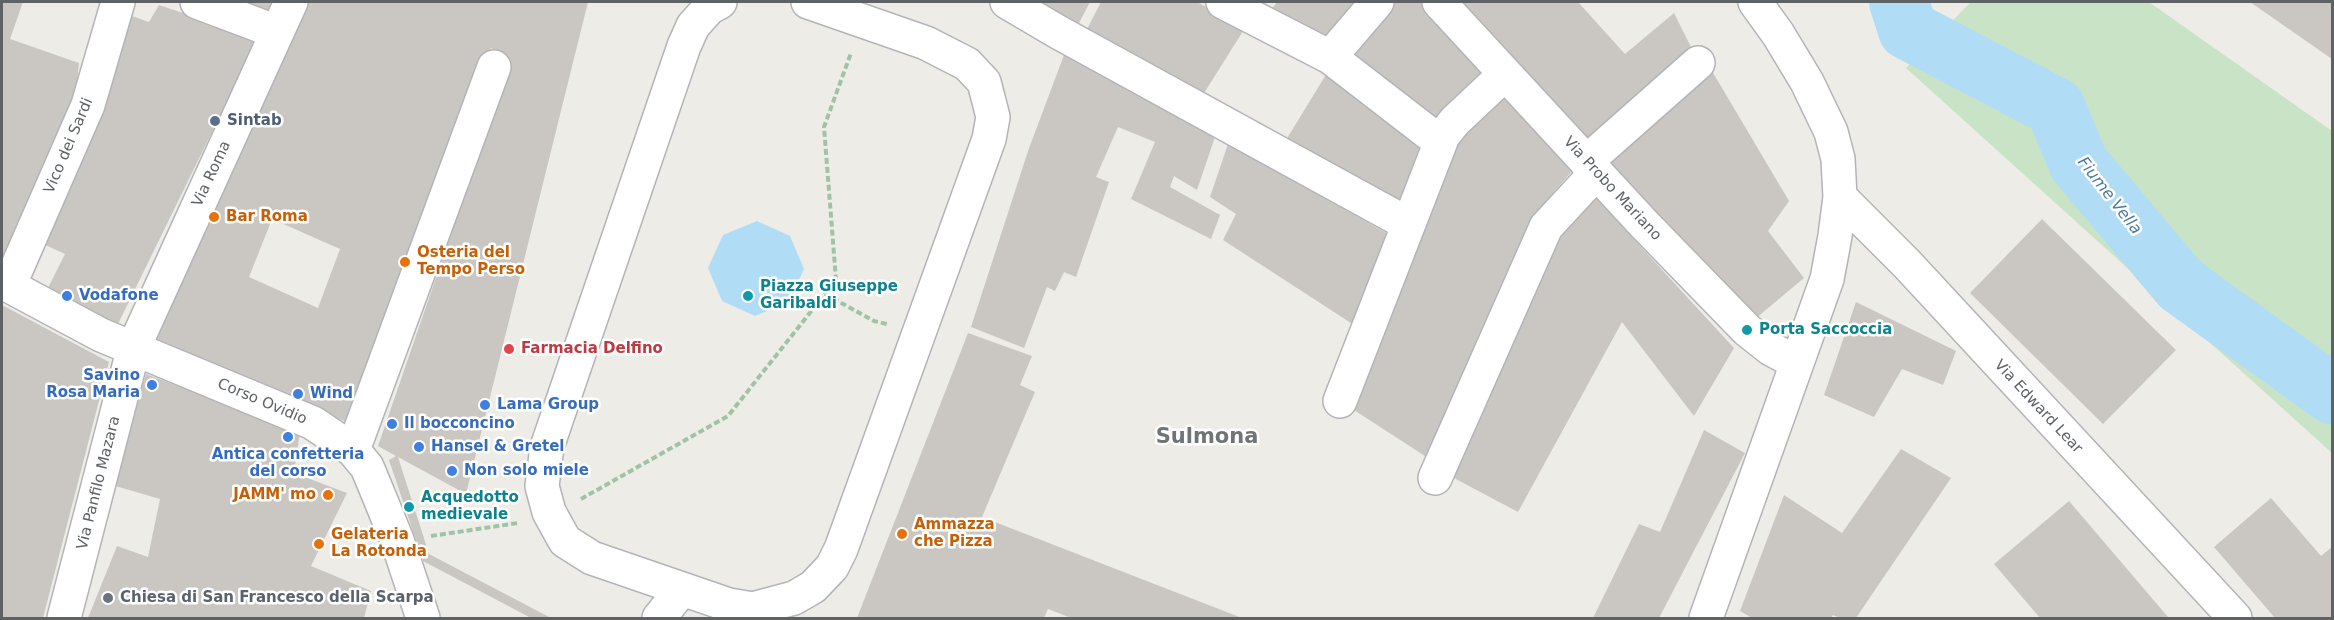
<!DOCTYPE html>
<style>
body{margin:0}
#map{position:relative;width:2334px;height:620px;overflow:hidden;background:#eeece7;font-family:"DejaVu Sans",sans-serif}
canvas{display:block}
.frame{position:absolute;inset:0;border:3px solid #5e6265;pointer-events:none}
</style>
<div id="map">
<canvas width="2334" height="620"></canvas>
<div class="frame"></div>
</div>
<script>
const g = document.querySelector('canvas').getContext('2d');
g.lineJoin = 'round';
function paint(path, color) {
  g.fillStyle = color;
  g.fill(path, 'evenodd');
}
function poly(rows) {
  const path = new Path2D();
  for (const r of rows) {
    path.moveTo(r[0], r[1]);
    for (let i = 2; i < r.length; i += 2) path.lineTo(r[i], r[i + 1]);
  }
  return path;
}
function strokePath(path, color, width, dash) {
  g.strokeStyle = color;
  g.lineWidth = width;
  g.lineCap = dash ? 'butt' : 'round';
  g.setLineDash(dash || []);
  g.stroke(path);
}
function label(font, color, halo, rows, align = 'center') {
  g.font = font + ' "DejaVu Sans",sans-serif';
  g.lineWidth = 5;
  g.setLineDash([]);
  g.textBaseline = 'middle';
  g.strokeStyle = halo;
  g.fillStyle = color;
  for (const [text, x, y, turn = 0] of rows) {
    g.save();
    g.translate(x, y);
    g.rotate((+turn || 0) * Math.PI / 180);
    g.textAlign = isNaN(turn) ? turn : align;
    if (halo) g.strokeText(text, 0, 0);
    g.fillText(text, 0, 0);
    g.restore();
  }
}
paint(poly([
 [1971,2,2149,2,2332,131,2332,453,1906,68]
]), '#c9e3c6');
paint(poly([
 [757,221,790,236,804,269,789,302,755,316,722,301,708,268,723,235]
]), '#b0ddf5');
strokePath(poly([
 [1899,2,1908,30,2055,107,2079,164,2181,285,2332,394]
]), '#b0ddf5', 60);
paint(poly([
 [2,2,23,2,10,39,79,63,75,100,2,264],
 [230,2,276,2,269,16],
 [303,2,588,2,466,494,398,457,429,554,551,618,531,618,423,561,389,460,396,456,378,446,511,60,491,48,352,424,149,342],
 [272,219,340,249,318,308,249,277],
 [1037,2,1090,2,1078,25],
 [1101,2,1197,2,1245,28,1201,98,1084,35],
 [1277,2,1364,2,1325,43,1268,14],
 [1393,2,1424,2,1488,72,1436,127,1343,54],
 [1457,2,1578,2,1625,54,1674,13,1693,51,1588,143],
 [2250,2,2332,3,2332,59],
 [159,5,258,38,117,326,47,290,65,254,43,244,129,15,149,22],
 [1067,47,1218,128,1197,190,1174,176,1170,187,1220,215,1211,239,1131,199,1155,142,1118,127,1096,177,1109,182,1076,277,1064,272,1055,291,1047,287,1024,348,971,327,1028,151],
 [1709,66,1789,201,1768,231,1804,278,1755,319,1605,163],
 [1327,73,1422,147,1401,205,1286,140],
 [1504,93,1572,171,1536,213,1428,458,1340,401,1451,149],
 [1228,144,1390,235,1354,325,1223,240,1236,214,1210,197],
 [1596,198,1734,348,1694,416,1622,322,1518,512,1452,477,1558,240],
 [2042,219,2176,350,2103,424,1970,293],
 [1856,302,1956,351,1943,385,1902,369,1874,417,1824,395],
 [2,305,109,362,43,618,2,618],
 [968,333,1032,356,1020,385,1035,392,982,517,1242,618,1071,618,1048,609,1044,618,857,618],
 [146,374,300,432,294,473,347,493,311,566,371,591,364,618,88,618,117,546,148,557,160,499,112,485],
 [1704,430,1745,453,1659,618,1593,618,1639,524,1660,532],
 [1901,449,1951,478,1856,618,1840,618,1833,615,1831,618,1752,618,1740,611,1784,495,1842,533],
 [2271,498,2321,556,2332,547,2332,618,2275,618,2214,547],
 [2069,501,2168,617,2166,618,2040,618,1994,564]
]), '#cac7c3');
const minor = poly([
 [197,2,277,32],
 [720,2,709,8,693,26,684,46,547,447,542,486,549,512,565,541,592,558,729,605,753,609,794,598,813,587,832,567,841,549,989,139,993,117,984,82,967,64,926,43,808,2],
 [1007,2,1058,32,1408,224],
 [1223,2,1330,57,1440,142],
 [1439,2,1643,223,1747,330,1771,349,1797,363],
 [1330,57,1377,2],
 [1586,162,1698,63],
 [1840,197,1907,264,2235,618],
 [2,282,101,335,313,423,353,450,367,467,377,491,397,540,423,618],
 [9,286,88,105,118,2],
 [1340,401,1443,136,1455,121,1505,74],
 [353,450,494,67],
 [1435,478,1546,227,1596,173],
 [64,618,134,347,291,2],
 [659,618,682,589],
 [1706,618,1827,279,1835,236,1840,197,1838,159,1831,132,1807,82,1778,34,1755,2]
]);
strokePath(minor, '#b2b4b7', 36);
strokePath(poly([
 [825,294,874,321,887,324],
 [581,499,728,416,836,280,824,127,851,53],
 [431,536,518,523]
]), '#a0c3a7', 4, [6, 3]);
strokePath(minor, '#fff', 33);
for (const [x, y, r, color] of [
 [215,121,6,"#5c6f8a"],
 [214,217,6,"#e8710a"],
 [405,262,6,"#e8710a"],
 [67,296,6,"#3f7fe0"],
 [748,296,6,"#0f9aa8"],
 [1747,330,6,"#0f9aa8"],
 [509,349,6,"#e0444e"],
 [152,385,6,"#3f7fe0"],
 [298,394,6,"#3f7fe0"],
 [485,405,6,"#3f7fe0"],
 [392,424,6,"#3f7fe0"],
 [288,437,6,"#3f7fe0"],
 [419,447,6,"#3f7fe0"],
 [452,471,6,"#3f7fe0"],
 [328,495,6,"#e8710a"],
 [409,507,6,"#0f9aa8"],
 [902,534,6,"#e8710a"],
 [319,544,6,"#e8710a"],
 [108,598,6,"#6b7280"]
]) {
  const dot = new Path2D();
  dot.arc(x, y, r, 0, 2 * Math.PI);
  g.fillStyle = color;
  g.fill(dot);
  strokePath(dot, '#fff', 2);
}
label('bold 15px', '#4e5e75', '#fff', [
 ["Sintab",227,121]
], 'left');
label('15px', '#5e6265', '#fff', [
 ["Vico dei Sardi",69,146,-67],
 ["Via Roma",212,174,-65],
 ["Via Probo Mariano",1612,189,47],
 ["Corso Ovidio",262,402,23],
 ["Via Edward Lear",2038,407,47],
 ["Via Panfilo Mazara",99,483,-76]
]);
label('bold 15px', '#c56008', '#fff', [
 ["Bar Roma",226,217],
 ["Osteria del",417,253],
 ["Tempo Perso",417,270],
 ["JAMM' mo",316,495,"right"],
 ["Ammazza",914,525],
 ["che Pizza",914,542],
 ["Gelateria",331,535],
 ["La Rotonda",331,552]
], 'left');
label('bold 15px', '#0d838f', '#fff', [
 ["Piazza Giuseppe",760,287],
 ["Garibaldi",760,304],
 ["Porta Saccoccia",1759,330],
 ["Acquedotto",421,498],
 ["medievale",421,515]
], 'left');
label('bold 15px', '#366cbe', '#fff', [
 ["Vodafone",79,296],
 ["Savino",140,376,"right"],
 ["Rosa Maria",140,393,"right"],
 ["Wind",310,394],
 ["Lama Group",497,405],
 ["Il bocconcino",404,424],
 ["Hansel & Gretel",431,447],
 ["Antica confetteria",288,455,"center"],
 ["del corso",288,472,"center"],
 ["Non solo miele",464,471]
], 'left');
label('bold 15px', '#be3a42', '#fff', [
 ["Farmacia Delfino",521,349]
], 'left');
label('bold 15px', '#5b616d', '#fff', [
 ["Chiesa di San Francesco della Scarpa",120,598]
], 'left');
label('italic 16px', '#4c7a9d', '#fff', [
 ["Fiume Vella",2109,196,52]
]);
label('bold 21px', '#6f7477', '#fff', [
 ["Sulmona",1207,438]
]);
</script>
